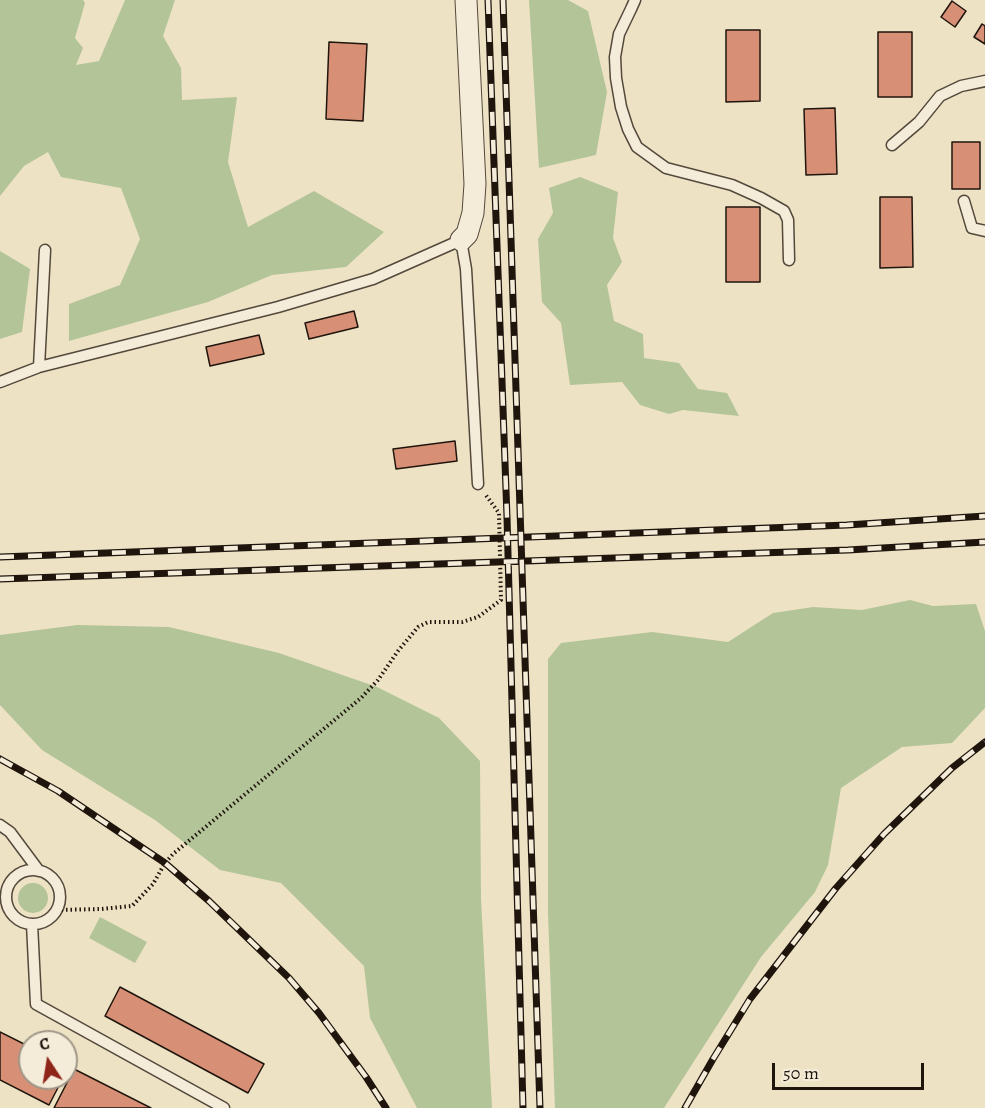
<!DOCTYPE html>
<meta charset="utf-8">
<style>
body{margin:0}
#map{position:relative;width:985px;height:1108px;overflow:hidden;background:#eee2c4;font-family:Alegreya,serif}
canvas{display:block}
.north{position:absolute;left:18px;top:1030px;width:60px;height:60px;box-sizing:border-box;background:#f4ecd9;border:2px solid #9f9687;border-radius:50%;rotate:348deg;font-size:16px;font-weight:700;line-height:24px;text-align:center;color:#1f150d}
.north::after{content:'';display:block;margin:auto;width:21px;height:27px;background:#8f2418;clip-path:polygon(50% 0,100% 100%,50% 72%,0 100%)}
.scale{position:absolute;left:772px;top:1063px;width:152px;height:27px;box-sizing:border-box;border:3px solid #1f150d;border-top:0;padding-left:8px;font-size:18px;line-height:21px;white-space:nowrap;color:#1f150d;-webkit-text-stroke:4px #f4ecd9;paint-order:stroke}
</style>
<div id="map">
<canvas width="985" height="1108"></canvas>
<div class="north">С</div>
<div class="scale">50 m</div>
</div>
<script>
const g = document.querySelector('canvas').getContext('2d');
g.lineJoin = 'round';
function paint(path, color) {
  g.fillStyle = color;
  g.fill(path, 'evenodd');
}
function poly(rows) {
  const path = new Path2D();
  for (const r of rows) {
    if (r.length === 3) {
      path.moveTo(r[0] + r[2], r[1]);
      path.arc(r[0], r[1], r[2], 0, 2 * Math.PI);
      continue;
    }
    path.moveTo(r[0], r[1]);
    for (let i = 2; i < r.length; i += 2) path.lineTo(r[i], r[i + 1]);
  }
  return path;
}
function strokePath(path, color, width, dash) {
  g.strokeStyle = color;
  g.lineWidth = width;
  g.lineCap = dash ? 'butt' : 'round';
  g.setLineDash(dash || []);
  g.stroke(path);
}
paint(poly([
 [0,0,83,0,85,3,75,38,83,48,76,65,99,61,125,0,175,0,163,36,181,68,182,100,237,97,228,162,248,227,314,191,384,232,346,267,272,275,208,302,69,341,69,304,120,285,140,239,121,188,61,177,48,152,24,166,0,196],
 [529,0,568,0,588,11,607,92,596,155,539,168],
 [580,177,618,192,613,238,622,262,607,285,614,321,643,334,644,358,679,363,698,389,727,393,739,416,683,410,669,414,640,405,622,382,570,385,561,323,542,302,538,239,553,213,549,188],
 [0,251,30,269,22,332,0,339],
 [910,600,933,606,976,604,985,631,985,708,952,743,902,747,841,788,828,865,815,892,761,957,664,1108,555,1108,548,912,548,659,561,643,652,632,728,642,773,613,813,607,862,610],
 [77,625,169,627,279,653,377,687,439,718,480,761,481,899,492,1108,417,1108,370,1018,364,966,281,883,220,870,155,820,42,750,0,705,0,635],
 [33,898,15],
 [100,917,147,942,135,963,89,938]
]), '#b3c499');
const building = poly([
 [952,1,966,11,955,27,941,17,952,1],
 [982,24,985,26,985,44,974,37,982,24],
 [726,30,760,30,760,101,726,102,726,30],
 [878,32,912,32,912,97,878,97,878,32],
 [329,42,367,44,363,121,326,119,329,42],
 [835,108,837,174,806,175,804,109,835,108],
 [952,142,980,142,980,189,952,189,952,142],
 [880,197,912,197,913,267,880,268,880,197],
 [726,207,760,207,760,282,726,282,726,207],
 [354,311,358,327,309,339,305,323,354,311],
 [259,335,264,354,210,366,206,347,259,335],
 [455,441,457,461,396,469,393,449,455,441],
 [120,987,264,1064,248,1093,105,1016,120,987],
 [0,1032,30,1047,30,1078,63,1078,49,1105,0,1080,0,1032],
 [74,1069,151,1108,54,1108,74,1069]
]);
paint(building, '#d79075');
strokePath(building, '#1f150d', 1.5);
const lane = poly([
 [635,0,631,9,619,34,615,57,616,78,621,107,628,129,637,147,666,168,732,185,761,198,784,211,788,220,789,260],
 [892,145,919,122,940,96,961,86,985,81],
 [964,201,972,228,985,231],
 [39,367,45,250],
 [0,382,39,367,278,307,373,279,461,240,466,269,478,484],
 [0,825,10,832,39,871],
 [33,897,27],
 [32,924,36,1004,224,1108]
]);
const street = poly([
 [461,240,467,234,473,213,475,184,466,0]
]);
strokePath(lane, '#53483b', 13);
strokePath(street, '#53483b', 23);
strokePath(poly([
 [57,910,101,909,132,906,153,884,165,863,173,854,361,698,378,680,398,651,418,627,428,622,462,622,478,617,501,600,499,513,485,494]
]), '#1f150d', 4, [1.5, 3]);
strokePath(lane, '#f4ecd9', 10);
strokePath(street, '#f4ecd9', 21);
const rail = poly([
 [488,0,507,517,523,1108],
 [503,0,540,1108],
 [0,557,847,525,985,516],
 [0,579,848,550,985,542],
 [0,759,58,791,165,863,209,901,289,978,319,1013,366,1077,386,1108],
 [685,1108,713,1059,750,999,836,888,884,834,952,768,985,742]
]);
strokePath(rail, '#1f150d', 7);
strokePath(rail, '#f4ecd9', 4.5, [14]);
</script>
